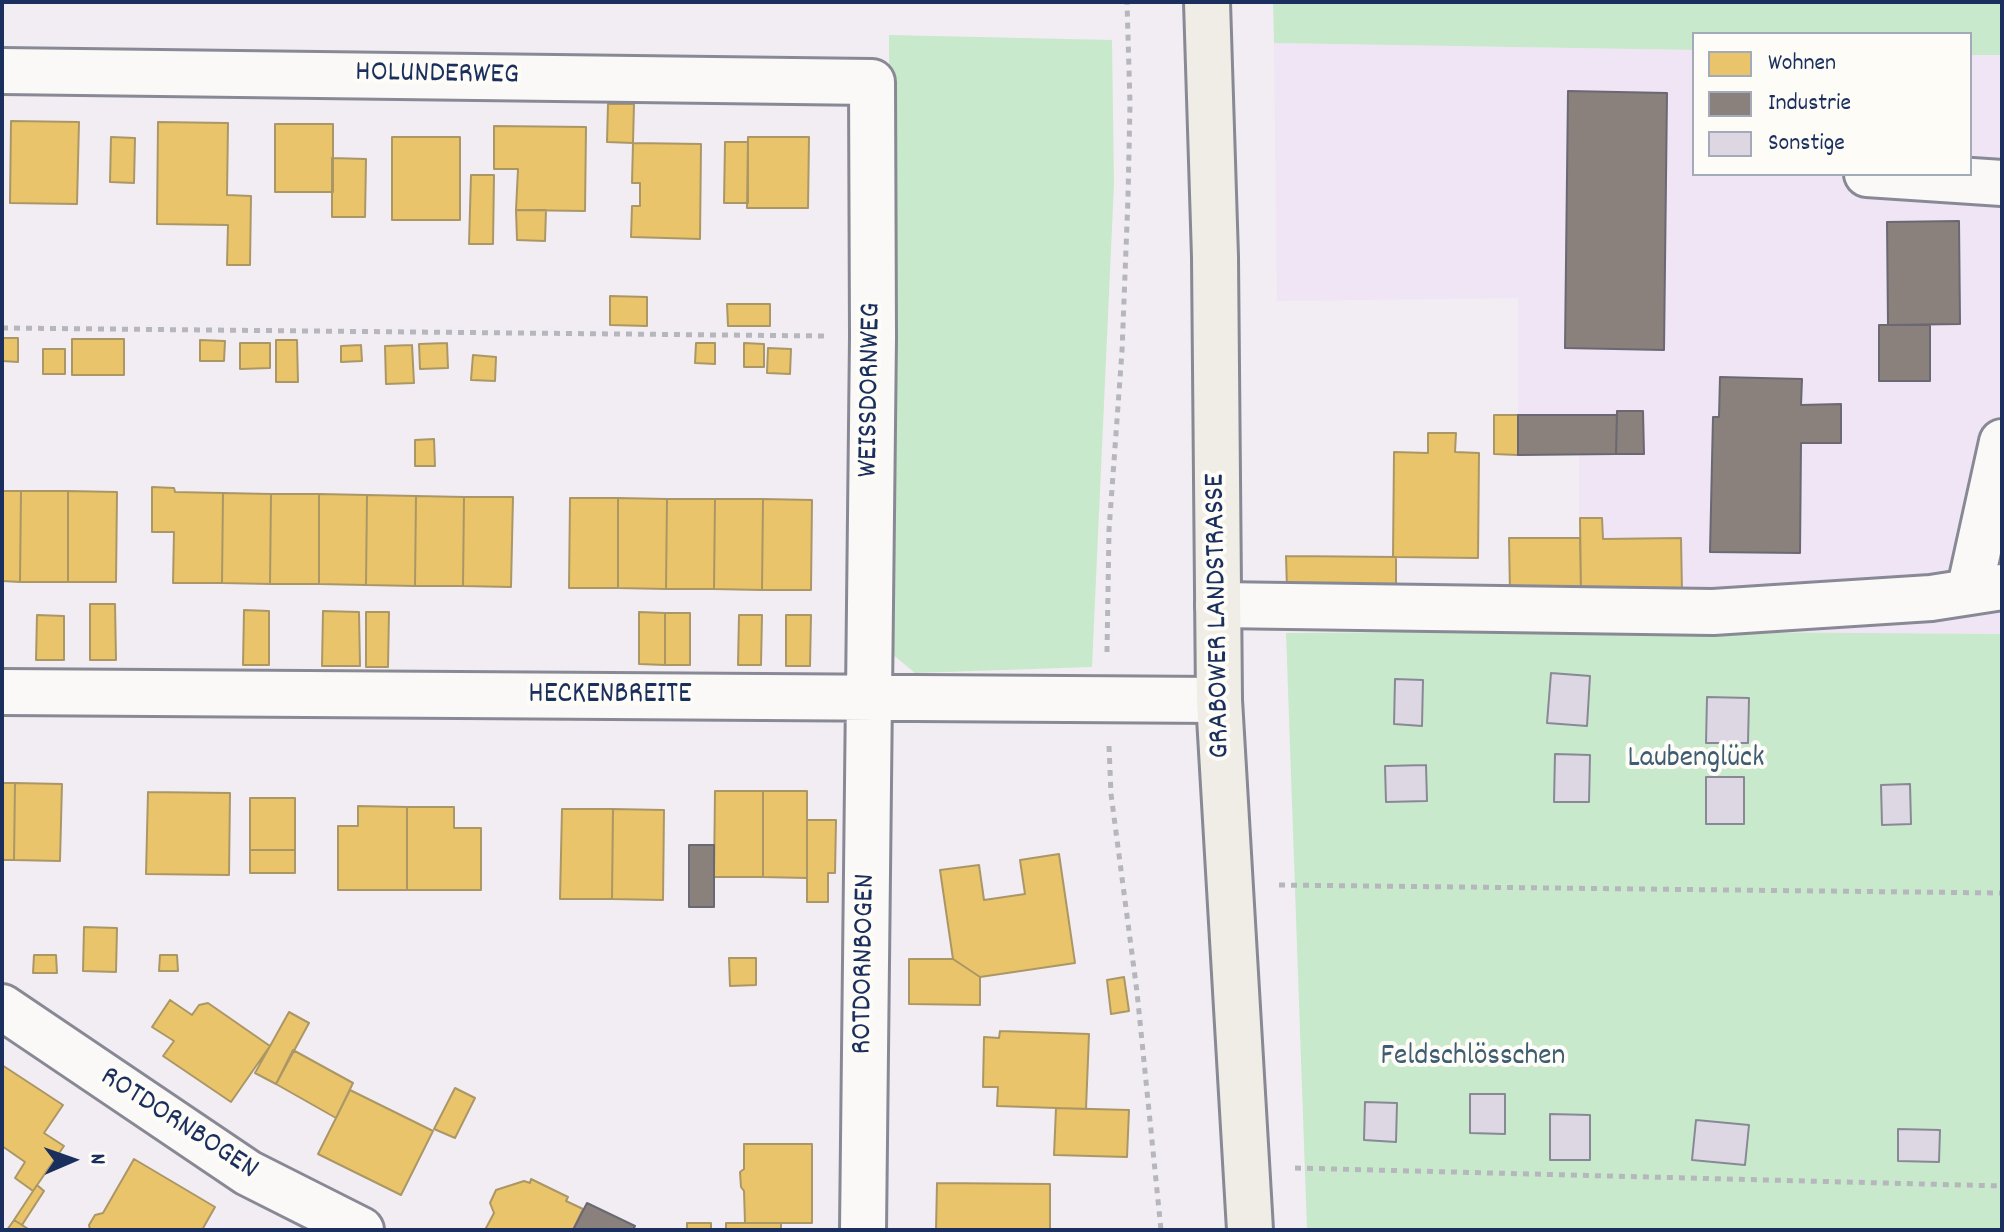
<!DOCTYPE html>
<meta charset="utf-8">
<style>
body{margin:0}
#map{position:relative;width:2004px;height:1232px;overflow:hidden;background:#f2edf3;font-family:Dekko,sans-serif}
canvas{display:block}
.frame{position:absolute;inset:0;border:4px solid #1b2f5e;pointer-events:none}
.legend{position:absolute;left:1692px;top:32px;width:280px;height:144px;box-sizing:border-box;background:#fdfcf7;border:2px solid #a3aaba;margin:0;padding:10px 14px;list-style:none;font-size:24px;color:#1b2f5e}
.legend li{display:flex;align-items:center;gap:16px;height:40px}
.legend b{width:40px;border:2px solid #a3aaba}
.north{position:absolute;left:32px;top:1120px;width:80px;height:80px;-webkit-text-stroke:6px #fdfcf7;paint-order:stroke;rotate:88deg;font-size:22px;font-weight:700;line-height:32px;text-align:center;color:#1b2f5e}
.north::after{content:'';display:block;margin:auto;width:28px;height:36px;background:#1b2f5e;clip-path:polygon(50% 0,100% 100%,50% 72%,0 100%)}
</style>
<div id="map">
<canvas width="2004" height="1232"></canvas>
<div class="frame"></div>
<ul class="legend">
<li><b style="height:22px;background:#e9c46a"></b>Wohnen</li>
<li><b style="height:22px;background:#8a817c"></b>Industrie</li>
<li><b style="height:22px;background:#ddd7e4"></b>Sonstige</li>
</ul>
<div class="north">N</div>
</div>
<script>
const g = document.querySelector('canvas').getContext('2d');
g.lineJoin = 'round';
function paint(path, color) {
  g.fillStyle = color;
  g.fill(path, 'evenodd');
}
function poly(rows) {
  const path = new Path2D();
  for (const r of rows) {
    path.moveTo(r[0], r[1]);
    for (let i = 2; i < r.length; i += 2) path.lineTo(r[i], r[i + 1]);
  }
  return path;
}
function strokePath(path, color, width, dash) {
  g.strokeStyle = color;
  g.lineWidth = width;
  g.lineCap = dash ? 'butt' : 'round';
  g.setLineDash(dash || []);
  g.stroke(path);
}
function label(font, color, halo, rows, align = 'center') {
  g.font = font + ' Dekko,sans-serif';
  g.lineWidth = 8;
  g.setLineDash([]);
  g.textBaseline = 'middle';
  g.strokeStyle = halo;
  g.fillStyle = color;
  for (const [text, x, y, turn = 0] of rows) {
    g.save();
    g.translate(x, y);
    g.rotate((+turn || 0) * Math.PI / 180);
    g.textAlign = isNaN(turn) ? turn : align;
    if (halo) g.strokeText(text, 0, 0);
    g.fillText(text, 0, 0);
    g.restore();
  }
}
paint(poly([
 [1274,43,1694,50,1694,174,1970,174,1970,55,2002,55,2002,634,1580,631,1579,455,1518,455,1518,298,1277,301]
]), '#efe5f4');
paint(poly([
 [1273,2,2002,2,2002,55,1970,55,1970,34,1694,34,1694,50,1274,43],
 [889,35,1112,40,1114,184,1092,667,915,673,891,653],
 [1580,631,2002,634,2002,1230,1307,1230,1286,633]
]), '#c9e9cc');
const homes = poly([
 [608,104,634,104,633,143,607,142,608,104],
 [11,121,79,122,77,204,10,203,11,121],
 [158,122,228,123,227,195,251,196,250,265,227,265,228,225,157,224,158,122],
 [275,124,333,124,333,192,275,192,275,124],
 [494,126,586,127,585,211,516,210,518,169,494,169,494,126],
 [111,137,135,138,134,183,110,182,111,137],
 [392,137,460,137,460,220,392,220,392,137],
 [748,137,809,137,808,208,747,208,748,137],
 [725,142,748,142,748,203,724,203,725,142],
 [633,143,701,144,700,239,631,237,632,206,640,206,640,183,632,183,633,143],
 [332,158,366,159,365,217,332,217,332,158],
 [471,175,494,175,493,244,469,244,471,175],
 [516,210,546,210,545,241,517,240,516,210],
 [610,296,647,297,647,326,610,325,610,296],
 [727,304,770,304,770,326,728,326,727,304],
 [2,338,18,338,18,362,2,361,2,338],
 [72,339,124,339,124,375,72,375,72,339],
 [200,340,225,341,224,361,200,361,200,340],
 [276,340,297,340,298,382,276,382,276,340],
 [240,343,270,343,270,368,240,369,240,343],
 [447,343,448,368,420,369,419,344,447,343],
 [696,343,715,343,715,364,695,363,696,343],
 [744,343,764,344,764,367,744,367,744,343],
 [361,345,362,361,341,362,341,346,361,345],
 [412,345,414,383,386,384,385,346,412,345],
 [768,348,791,349,790,374,767,373,768,348],
 [43,349,65,349,65,374,43,374,43,349],
 [473,355,496,357,495,381,471,380,473,355],
 [1494,415,1518,415,1518,455,1494,454,1494,415],
 [1428,433,1456,433,1455,452,1479,453,1478,558,1393,557,1394,452,1428,453,1428,433],
 [434,439,435,466,415,466,415,440,434,439],
 [152,487,174,488,175,492,223,493,222,583,173,583,174,532,152,532,152,487],
 [2,491,21,491,20,582,2,581,2,491],
 [21,491,68,491,68,582,20,582,21,491],
 [68,491,117,492,116,582,68,582,68,491],
 [223,493,271,494,270,584,222,583,223,493],
 [271,494,319,494,319,584,270,584,271,494],
 [319,494,367,495,366,585,319,584,319,494],
 [367,495,416,496,415,586,366,585,367,495],
 [416,496,464,497,463,586,415,586,416,496],
 [464,497,513,497,511,587,463,586,464,497],
 [570,498,618,498,618,588,569,588,570,498],
 [618,498,667,499,666,589,618,588,618,498],
 [667,499,715,499,714,589,666,589,667,499],
 [715,499,763,499,762,590,714,589,715,499],
 [763,499,812,500,811,590,762,590,763,499],
 [1580,518,1602,518,1603,539,1681,538,1682,592,1581,592,1580,518],
 [1509,538,1580,538,1581,592,1510,593,1509,538],
 [1286,556,1396,557,1396,590,1287,589,1286,556],
 [90,604,115,604,116,660,90,660,90,604],
 [244,610,269,611,269,665,243,665,244,610],
 [323,611,359,612,360,666,322,666,323,611],
 [366,612,389,612,388,667,366,667,366,612],
 [639,612,665,613,665,665,639,664,639,612],
 [665,613,690,613,690,665,665,665,665,613],
 [37,615,64,616,64,660,36,660,37,615],
 [739,615,762,615,761,665,738,665,739,615],
 [786,615,811,615,810,666,786,666,786,615],
 [2,783,15,783,14,860,2,860,2,783],
 [15,783,62,784,60,861,14,860,15,783],
 [715,791,763,791,763,877,714,877,715,791],
 [763,791,807,791,807,878,763,877,763,791],
 [148,792,230,793,229,875,146,874,148,792],
 [250,798,295,798,295,850,250,850,250,798],
 [358,806,407,807,407,890,338,890,338,826,358,826,358,806],
 [407,807,454,807,454,828,481,828,481,890,407,890,407,807],
 [562,809,613,809,612,899,560,899,562,809],
 [613,809,664,810,663,900,612,899,613,809],
 [807,820,836,820,835,873,828,873,828,902,807,902,807,820],
 [250,850,295,850,295,873,250,873,250,850],
 [1059,854,1075,963,980,977,953,959,940,870,979,865,984,900,1025,894,1020,860,1059,854],
 [84,927,117,928,116,972,83,971,84,927],
 [34,955,56,955,57,973,33,973,34,955],
 [160,955,177,955,178,971,159,971,160,955],
 [729,958,756,958,756,985,730,986,729,958],
 [909,959,953,959,980,977,980,1005,909,1004,909,959],
 [1124,977,1129,1011,1111,1014,1107,980,1124,977],
 [170,1000,192,1015,199,1005,208,1003,270,1046,231,1102,163,1056,174,1041,152,1027,170,1000],
 [289,1012,309,1023,276,1084,255,1073,289,1012],
 [1000,1031,1089,1034,1086,1109,997,1106,998,1087,983,1087,984,1037,999,1038,1000,1031],
 [293,1050,353,1083,336,1118,276,1084,293,1050],
 [2,1065,63,1105,44,1133,64,1146,33,1191,15,1178,25,1162,2,1146,2,1065],
 [455,1088,475,1098,455,1138,434,1129,455,1088],
 [350,1090,433,1131,401,1195,318,1154,350,1090],
 [1056,1108,1129,1110,1127,1157,1054,1155,1056,1108],
 [744,1144,812,1144,812,1223,745,1223,744,1191,741,1187,740,1172,744,1169,744,1144],
 [134,1159,215,1207,202,1230,90,1230,89,1225,95,1215,103,1213,134,1159],
 [531,1179,568,1197,566,1201,583,1209,573,1230,485,1230,494,1213,490,1203,496,1190,524,1181,530,1183,531,1179],
 [937,1183,1050,1184,1050,1230,936,1230,937,1183],
 [37,1185,44,1191,22,1225,14,1220,37,1185],
 [14,1220,30,1230,7,1230,14,1220],
 [687,1223,711,1223,711,1230,687,1230,687,1223],
 [726,1223,781,1223,781,1230,726,1230,726,1223]
]);
paint(homes, '#e9c46a');
strokePath(homes, '#ab9766', 2);
const industry = poly([
 [1568,91,1667,93,1664,350,1565,348,1568,91],
 [1959,221,1960,324,1888,325,1887,222,1959,221],
 [1879,325,1930,325,1930,381,1879,381,1879,325],
 [1720,377,1802,379,1801,405,1841,404,1841,443,1801,443,1800,553,1710,552,1713,417,1719,417,1720,377],
 [1617,411,1643,411,1644,454,1616,454,1617,411],
 [1518,415,1617,415,1616,454,1518,455,1518,415],
 [689,845,714,845,714,907,689,907,689,845],
 [587,1203,635,1226,633,1230,573,1230,587,1203]
]);
paint(industry, '#8a817c');
strokePath(industry, '#696873', 2);
const building = poly([
 [1551,673,1590,676,1587,726,1547,723,1551,673],
 [1395,679,1423,680,1422,726,1394,724,1395,679],
 [1707,697,1749,698,1748,743,1706,743,1707,697],
 [1555,754,1590,755,1589,802,1554,802,1555,754],
 [1426,765,1427,801,1386,802,1385,766,1426,765],
 [1706,777,1744,777,1744,824,1706,824,1706,777],
 [1910,784,1911,824,1882,825,1881,785,1910,784],
 [1470,1094,1505,1094,1505,1134,1470,1133,1470,1094],
 [1365,1102,1397,1103,1396,1142,1364,1140,1365,1102],
 [1550,1114,1590,1115,1590,1160,1550,1160,1550,1114],
 [1696,1120,1749,1125,1745,1165,1692,1160,1696,1120],
 [1898,1129,1940,1130,1939,1162,1898,1161,1898,1129]
]);
paint(building, '#ddd7e4');
strokePath(building, '#888995', 2);
const minor = poly([
 [2,71,872,82,873,337,863,1230],
 [1867,174,2002,183],
 [1969,592,2002,442],
 [1218,605,1713,612,1931,598,2002,587],
 [2,692,1219,700],
 [2,1007,248,1173,361,1230]
]);
const major = poly([
 [1207,2,1215,257,1219,700,1250,1230]
]);
strokePath(minor, '#888995', 50);
strokePath(major, '#888995', 50);
strokePath(poly([
 [2,328,825,336],
 [1107,652,1109,530,1122,351,1128,198,1130,104,1127,2],
 [1109,746,1111,794,1137,992,1161,1230],
 [1279,885,2002,893],
 [1295,1168,2002,1186]
]), '#b5b7bd', 5, [6, 6]);
strokePath(minor, '#faf9f8', 44);
strokePath(major, '#f0ece6', 44);
label('30px', '#1b2f5e', '#fdfcf7', [
 ["HOLUNDERWEG",437,76,1],
 ["WEISSDORNWEG",872,390,-89],
 ["GRABOWER LANDSTRASSE",1220,616,-91],
 ["HECKENBREITE",610,697],
 ["ROTDORNBOGEN",866,964,-89],
 ["ROTDORNBOGEN",178,1125,33]
]);
label('30px', '#3e5c72', '#fdfcf7', [
 ["Laubenglück",1696,761],
 ["Feldschlösschen",1473,1059]
]);
</script>
